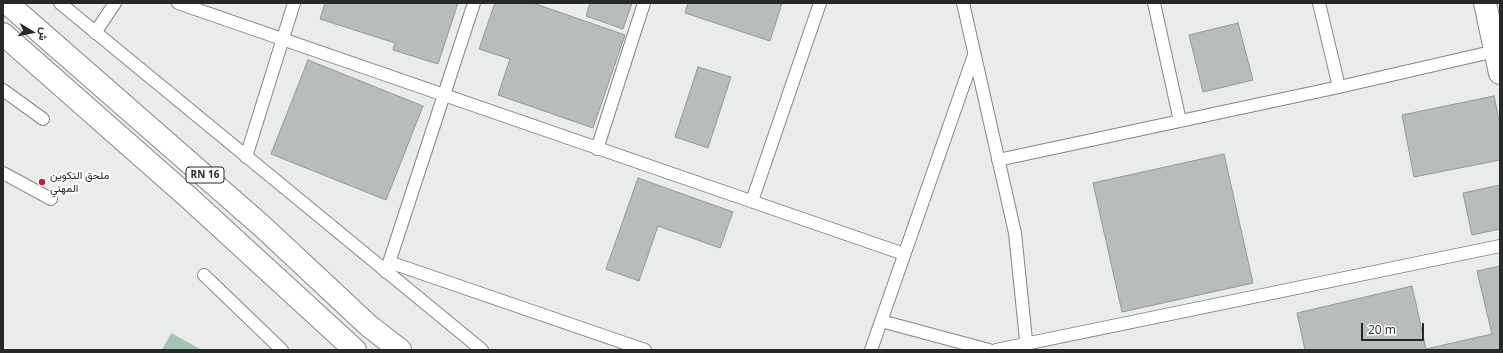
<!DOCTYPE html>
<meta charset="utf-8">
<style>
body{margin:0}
#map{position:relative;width:1503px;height:353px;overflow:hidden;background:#e9ecea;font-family:"Open Sans",Vazirmatn,sans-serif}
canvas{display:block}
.frame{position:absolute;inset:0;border:4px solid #272828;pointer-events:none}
.north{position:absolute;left:12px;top:12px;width:40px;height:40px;-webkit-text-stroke:3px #fff;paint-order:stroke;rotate:100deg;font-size:11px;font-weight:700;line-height:16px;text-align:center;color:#272828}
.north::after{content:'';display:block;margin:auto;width:14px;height:18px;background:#272828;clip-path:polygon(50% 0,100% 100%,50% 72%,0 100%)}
.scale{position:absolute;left:1361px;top:323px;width:63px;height:18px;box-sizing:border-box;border:2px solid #272828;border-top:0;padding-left:5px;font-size:12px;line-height:14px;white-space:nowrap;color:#272828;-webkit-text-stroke:3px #fff;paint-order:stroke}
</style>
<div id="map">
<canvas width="1503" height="353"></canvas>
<div class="frame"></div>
<div class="north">ش</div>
<div class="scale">20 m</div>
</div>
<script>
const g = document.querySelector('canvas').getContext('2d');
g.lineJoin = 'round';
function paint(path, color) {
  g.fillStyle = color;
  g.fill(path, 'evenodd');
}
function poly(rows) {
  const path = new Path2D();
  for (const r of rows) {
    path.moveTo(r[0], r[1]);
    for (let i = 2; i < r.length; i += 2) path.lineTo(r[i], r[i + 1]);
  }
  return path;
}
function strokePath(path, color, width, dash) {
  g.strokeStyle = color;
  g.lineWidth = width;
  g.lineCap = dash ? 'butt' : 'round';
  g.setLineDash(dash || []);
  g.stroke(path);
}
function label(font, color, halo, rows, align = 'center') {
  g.font = font + ' "Open Sans",Vazirmatn,sans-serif';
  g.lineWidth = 4;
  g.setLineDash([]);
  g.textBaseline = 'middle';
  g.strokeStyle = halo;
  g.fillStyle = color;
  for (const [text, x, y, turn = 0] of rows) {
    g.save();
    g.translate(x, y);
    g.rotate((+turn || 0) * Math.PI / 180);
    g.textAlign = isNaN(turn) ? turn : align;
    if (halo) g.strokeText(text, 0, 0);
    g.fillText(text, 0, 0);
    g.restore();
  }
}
paint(poly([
 [171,333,202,350,162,350]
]), '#a3c5b6');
const building = poly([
 [325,3,458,3,438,64,393,50,395,43,320,19,325,3],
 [495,3,533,3,625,35,593,128,498,95,510,59,479,49,495,3],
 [590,3,632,3,623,29,586,16,590,3],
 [688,3,782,3,770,41,685,13,688,3],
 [1238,23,1253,80,1203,92,1189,35,1238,23],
 [308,60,423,106,386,200,271,154,308,60],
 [698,67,731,77,708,148,675,137,698,67],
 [1494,96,1500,125,1500,160,1414,177,1402,115,1494,96],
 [1224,154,1253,283,1122,312,1093,183,1224,154],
 [638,178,733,212,720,248,658,226,639,281,606,269,638,178],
 [1500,185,1500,229,1472,235,1463,193,1500,185],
 [1500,266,1500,350,1305,350,1297,313,1412,286,1426,349,1492,334,1477,271,1500,266]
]);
paint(building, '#b8bcba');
strokePath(building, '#949896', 1);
const service = poly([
 [60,3,482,350],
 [178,3,904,254],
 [963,3,1015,233,1027,350],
 [1154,3,1180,121],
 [1319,3,1339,87],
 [95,33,115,3],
 [3,90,43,119],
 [597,149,644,3],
 [246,157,294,3],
 [998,160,1339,87,1500,50],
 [3,173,51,199],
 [752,201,820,3],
 [389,262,645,350],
 [386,272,474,3],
 [204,275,282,350],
 [881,321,989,350],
 [871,350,974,55],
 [996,350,1500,246]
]);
const minor = poly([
 [1485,3,1500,73]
]);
const primary = poly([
 [7,3,263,227,369,326,400,350],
 [3,34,188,197,355,350]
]);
strokePath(service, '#848785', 14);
strokePath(minor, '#848785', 24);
strokePath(primary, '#848785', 24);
strokePath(service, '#fff', 12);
strokePath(minor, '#fff', 22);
strokePath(primary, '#fff', 22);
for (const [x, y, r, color] of [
 [42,182,4,"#b52341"]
]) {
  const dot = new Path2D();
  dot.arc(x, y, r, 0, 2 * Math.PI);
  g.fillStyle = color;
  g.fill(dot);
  strokePath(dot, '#fff', 1.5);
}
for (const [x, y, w] of [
 [205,175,38]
]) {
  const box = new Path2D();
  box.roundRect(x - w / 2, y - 8, w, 16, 3);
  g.fillStyle = '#fff';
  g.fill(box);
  strokePath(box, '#272828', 1);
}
label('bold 10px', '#272828', null, [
 ["RN 16",205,175]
]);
label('11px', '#272828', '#fff', [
 ["ملحق التكوين",50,176],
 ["المهني",50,189]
], 'left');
</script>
